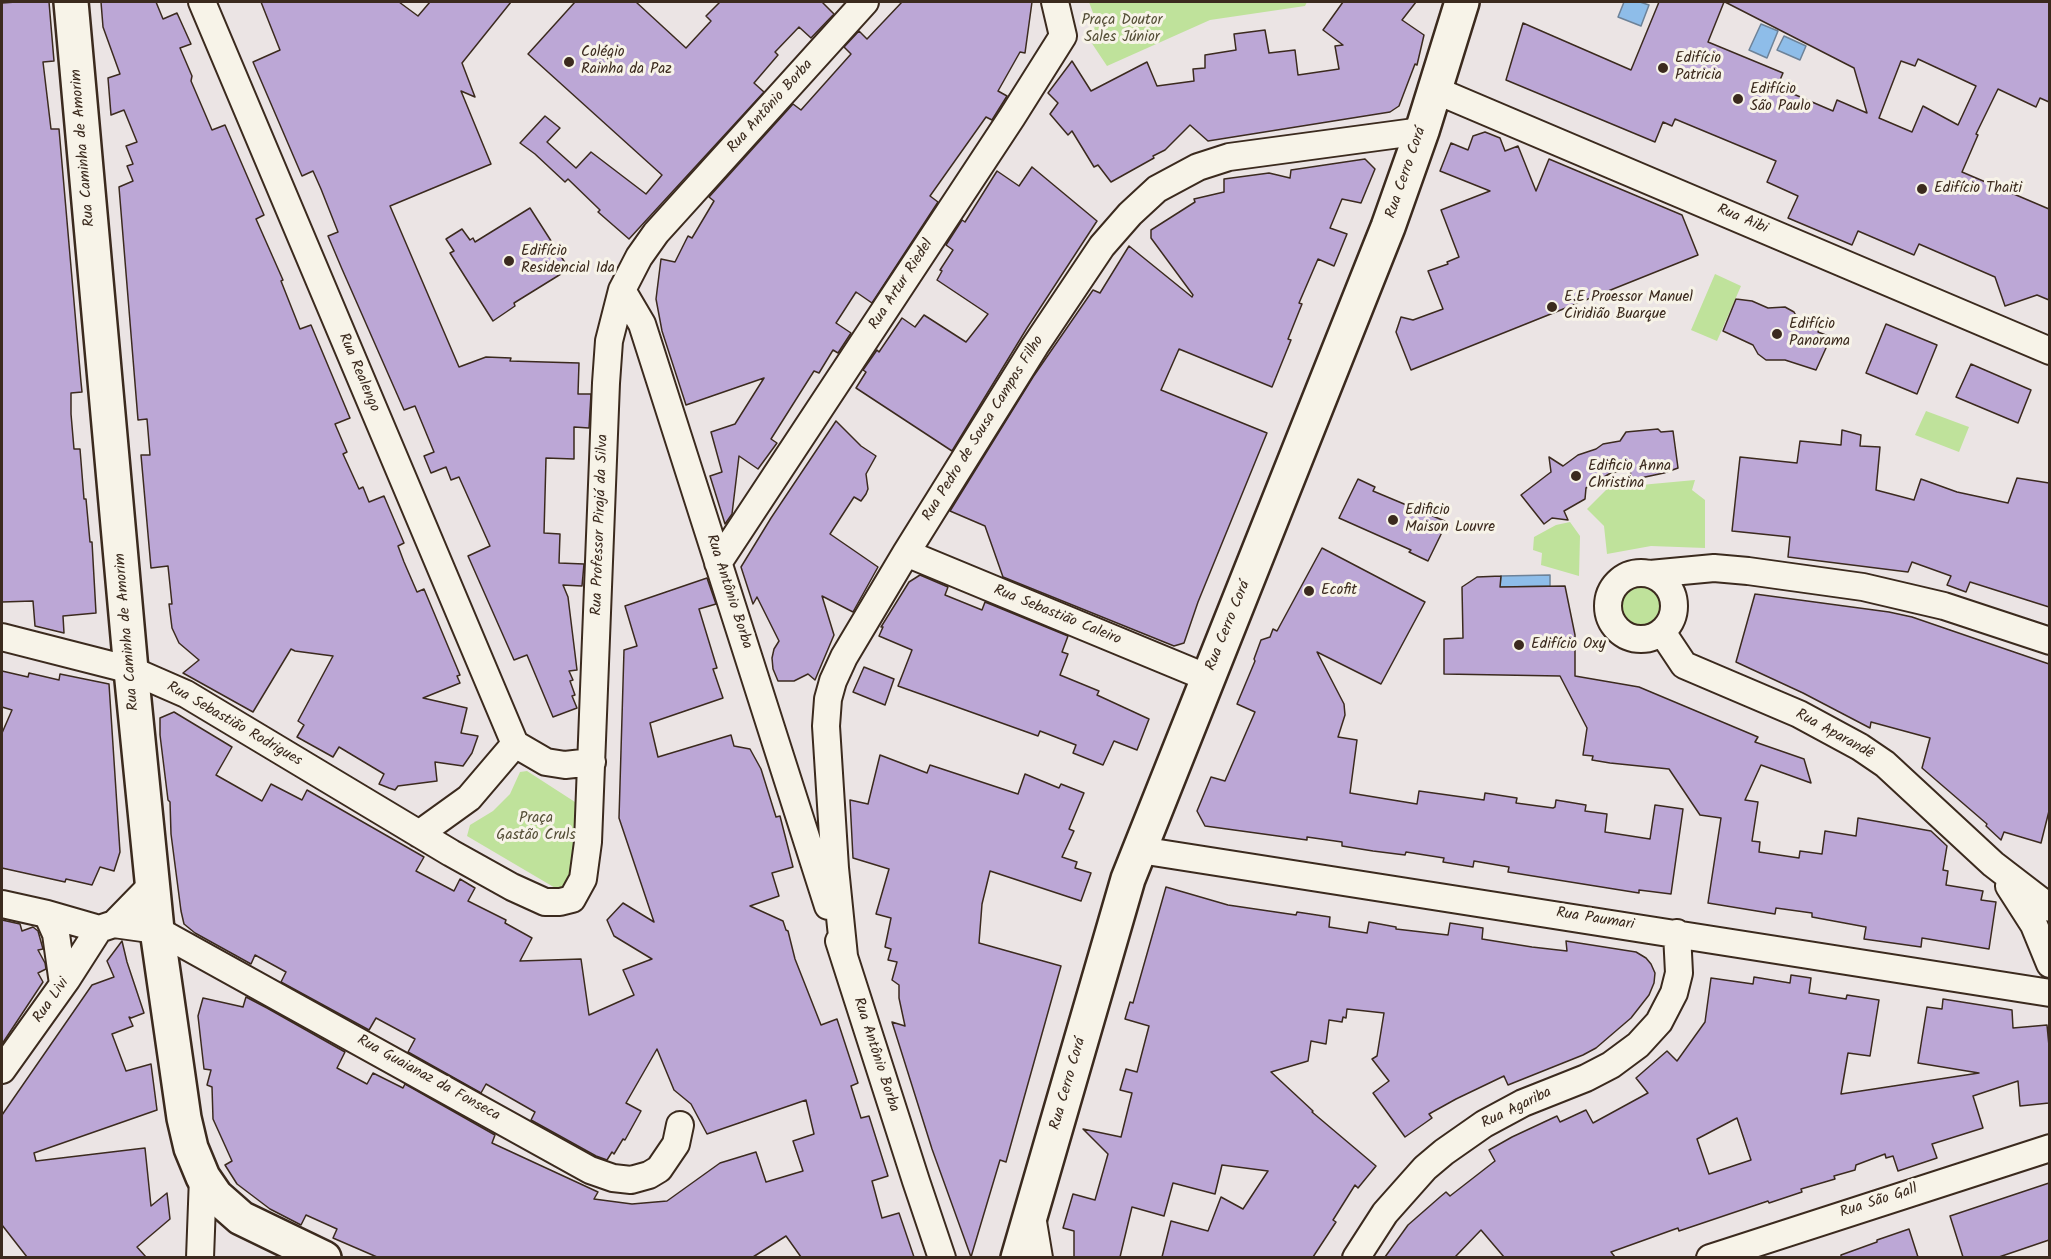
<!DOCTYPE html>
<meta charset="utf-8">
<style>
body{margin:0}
#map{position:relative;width:2051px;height:1259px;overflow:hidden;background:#ebe4e4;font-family:Kalam,sans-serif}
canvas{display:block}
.frame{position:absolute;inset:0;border:3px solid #3b2a1e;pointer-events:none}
</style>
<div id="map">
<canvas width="2051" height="1259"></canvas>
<div class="frame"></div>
</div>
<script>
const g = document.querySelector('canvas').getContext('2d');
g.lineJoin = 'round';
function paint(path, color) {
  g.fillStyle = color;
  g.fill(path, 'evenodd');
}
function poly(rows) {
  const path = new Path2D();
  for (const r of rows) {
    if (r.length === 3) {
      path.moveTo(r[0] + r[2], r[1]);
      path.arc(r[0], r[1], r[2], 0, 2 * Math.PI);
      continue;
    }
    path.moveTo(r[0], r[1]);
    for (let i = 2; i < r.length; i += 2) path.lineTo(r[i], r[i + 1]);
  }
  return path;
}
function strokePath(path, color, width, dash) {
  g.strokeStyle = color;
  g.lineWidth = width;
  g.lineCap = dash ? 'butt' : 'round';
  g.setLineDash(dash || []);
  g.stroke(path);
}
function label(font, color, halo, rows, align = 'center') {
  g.font = font + ' Kalam,sans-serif';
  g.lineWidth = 6;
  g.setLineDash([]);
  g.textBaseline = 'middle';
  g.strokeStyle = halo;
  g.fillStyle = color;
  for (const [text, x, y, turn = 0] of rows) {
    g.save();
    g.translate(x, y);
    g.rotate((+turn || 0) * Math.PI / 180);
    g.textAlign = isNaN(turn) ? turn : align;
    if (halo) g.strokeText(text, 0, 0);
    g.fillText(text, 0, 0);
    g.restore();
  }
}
paint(poly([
 [1089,2,1307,2,1305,6,1210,20,1107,66,1091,42,1096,21],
 [1715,274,1741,286,1717,341,1691,330],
 [1926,411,1969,427,1959,452,1915,435],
 [1695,480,1692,490,1705,500,1705,548,1651,546,1607,554,1604,526,1587,509,1608,488],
 [1570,522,1580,536,1579,576,1541,565,1542,553,1533,550,1534,537,1556,525],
 [1642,608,21],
 [527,771,575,802,579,814,571,885,557,889,467,836,470,825,493,811,510,794,520,772]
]), '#bfe29b');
const water = poly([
 [1624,2,1640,2,1649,5,1641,26,1618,17,1624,2],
 [1761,24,1778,31,1767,58,1749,50,1761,24],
 [1784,36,1806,46,1800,60,1777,50,1784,36],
 [1550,575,1550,586,1500,587,1501,576,1550,575]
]);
paint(water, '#8ebde9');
strokePath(water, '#6d8298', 1.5);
const building = poly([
 [16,2,49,2,54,61,43,62,51,129,59,129,81,382,82,392,71,393,71,414,74,449,80,449,84,499,86,499,90,542,92,542,96,613,63,616,64,633,35,626,33,601,2,602,2,3,16,2],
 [101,2,156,2,163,19,177,13,191,44,180,48,192,76,191,81,212,130,225,125,264,215,256,219,283,280,281,281,300,329,311,325,350,418,335,424,347,452,343,454,359,489,363,487,369,502,384,496,404,543,398,546,404,562,417,592,424,589,460,675,457,676,460,683,423,698,467,708,461,733,478,736,472,753,463,766,435,762,437,781,398,786,395,790,389,788,379,784,384,774,339,747,333,757,297,737,304,725,298,721,333,656,295,651,291,649,253,712,183,673,199,660,179,643,172,628,169,604,172,604,168,566,151,568,141,455,150,455,147,419,138,420,119,187,133,181,127,166,133,164,126,146,137,142,124,110,111,115,108,78,120,74,103,27,101,2],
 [261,2,399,2,418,16,430,2,511,2,462,63,475,97,461,91,491,164,390,206,459,367,486,357,511,358,510,361,579,363,578,394,591,394,589,428,574,427,574,459,546,458,544,533,560,534,559,563,584,564,582,586,563,585,568,597,577,670,569,671,573,680,570,681,575,695,572,696,577,708,553,717,527,655,514,660,468,556,490,546,459,477,451,480,446,467,431,473,424,456,434,452,415,406,404,410,342,269,328,236,338,232,321,189,313,171,302,176,253,62,280,50,261,2],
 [575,2,636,2,686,48,711,21,706,16,720,2,822,2,834,14,811,38,799,27,775,52,778,55,754,83,764,92,629,239,598,212,600,210,568,179,565,182,535,154,520,143,545,116,560,128,547,142,576,168,591,152,646,194,662,175,528,54,575,2],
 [902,2,1032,2,1025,53,1020,52,998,91,1007,96,992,120,986,117,930,196,938,202,872,303,856,292,836,323,851,333,838,353,833,350,819,373,814,371,771,439,777,443,758,469,739,456,732,514,725,524,710,476,722,472,711,432,735,424,764,378,686,405,662,331,656,299,661,259,675,262,688,236,692,238,714,201,709,197,793,104,801,110,851,54,844,47,859,31,867,39,902,2],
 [1343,2,1416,2,1402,20,1424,35,1417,65,1415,64,1399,106,1390,112,1208,141,1190,125,1165,150,1153,156,1154,158,1111,182,1098,165,1094,167,1072,131,1068,135,1050,114,1058,103,1048,93,1072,61,1091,91,1147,62,1157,86,1194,81,1193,69,1205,68,1205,55,1236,50,1234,34,1265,30,1269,53,1295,50,1298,75,1339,69,1335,46,1343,45,1323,30,1343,2],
 [1659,2,1724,2,1708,42,1783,73,1777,87,1833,111,1837,100,1867,113,1854,68,1725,2,2049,2,2049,102,2040,98,2036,107,1998,89,1976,134,1978,135,1962,172,2049,209,2049,300,2037,295,2005,306,1995,277,1919,244,1914,255,1858,231,1852,245,1788,218,1798,196,1767,182,1776,161,1675,119,1672,126,1663,122,1655,142,1506,80,1523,23,1631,70,1659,2],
 [1918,59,1976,86,1958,125,1923,106,1912,132,1879,118,1901,61,1915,66,1918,59],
 [1485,132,1500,138,1505,151,1518,146,1536,191,1549,159,1682,215,1698,255,1411,370,1396,332,1401,317,1413,320,1443,309,1428,271,1448,264,1447,262,1459,257,1441,210,1490,191,1440,171,1451,143,1468,150,1473,136,1485,132],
 [1365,159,1375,169,1361,203,1342,199,1330,228,1347,234,1334,266,1318,259,1299,303,1302,304,1288,339,1291,340,1272,387,1179,349,1161,390,1267,433,1198,602,1184,643,1174,646,1003,577,985,526,950,511,1033,377,1093,290,1100,293,1129,246,1192,297,1193,295,1151,238,1151,230,1195,202,1194,199,1224,192,1224,179,1269,173,1290,178,1291,170,1365,159],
 [1032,167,1097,221,1027,328,952,451,856,388,866,372,863,370,877,350,879,352,902,318,915,327,924,315,966,342,988,314,937,280,942,271,940,270,953,250,946,245,962,220,965,222,997,171,1019,186,1032,167],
 [530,208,569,269,514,303,515,306,493,321,450,253,454,251,446,239,462,229,470,240,473,238,475,242,530,208],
 [1736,299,1752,301,1768,308,1785,307,1794,312,1802,326,1821,322,1818,332,1831,337,1816,370,1785,360,1766,360,1758,354,1753,345,1723,331,1736,299],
 [1886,324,1937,345,1917,394,1866,373,1886,324],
 [1971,364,2031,390,2018,423,1956,397,1971,364],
 [836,421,861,446,876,456,866,474,868,489,866,494,861,501,854,497,830,534,878,567,853,612,822,596,834,635,815,680,808,674,794,681,778,681,773,669,772,658,774,649,779,641,757,597,753,604,741,567,771,518,836,421],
 [1658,429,1661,432,1673,431,1678,468,1664,473,1631,480,1630,468,1609,474,1586,488,1585,499,1564,511,1568,520,1552,518,1544,524,1521,495,1551,472,1549,457,1563,466,1578,455,1596,449,1603,444,1620,441,1626,432,1658,429],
 [1842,430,1861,435,1860,446,1880,447,1876,490,1914,500,1921,479,1957,492,2008,503,2017,478,2049,483,2049,607,1970,582,1966,592,1947,585,1951,576,1912,562,1908,572,1788,557,1790,537,1732,531,1740,457,1797,463,1800,441,1841,445,1842,430],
 [1358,479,1375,487,1373,491,1447,522,1428,561,1409,552,1411,550,1339,518,1358,479],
 [1322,548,1425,602,1381,684,1317,652,1344,704,1345,715,1338,737,1357,740,1350,793,1417,804,1419,791,1484,800,1485,793,1517,798,1516,803,1553,808,1555,807,1556,800,1586,805,1585,811,1607,814,1605,832,1650,839,1655,805,1683,809,1671,894,1639,890,1639,893,1508,872,1509,867,1474,861,1473,867,1443,862,1444,858,1406,852,1405,855,1373,851,1342,846,1342,842,1307,837,1307,840,1205,826,1197,811,1211,777,1225,781,1255,712,1237,704,1255,661,1254,659,1261,640,1270,637,1273,629,1277,631,1322,548],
 [920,575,948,587,945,595,982,610,985,602,1068,636,1062,652,1068,654,1060,675,1099,691,1097,695,1149,719,1137,750,1114,741,1103,765,1073,753,1076,745,1040,731,1038,736,898,686,912,650,879,636,883,627,881,627,909,582,920,575],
 [1501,576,1500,587,1565,586,1575,635,1575,676,1639,687,1758,737,1755,742,1804,759,1811,783,1761,765,1745,800,1758,802,1752,841,1760,842,1759,852,1799,858,1800,851,1822,854,1825,831,1856,836,1858,818,1931,831,1947,846,1943,870,1948,871,1946,885,1983,891,1981,900,1996,902,1989,949,1922,938,1921,947,1864,939,1866,927,1812,917,1812,913,1776,908,1775,914,1708,903,1721,818,1700,815,1669,769,1610,763,1592,760,1593,756,1583,755,1587,728,1560,676,1444,674,1444,639,1463,638,1462,587,1477,577,1501,576],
 [707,578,716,604,699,609,717,668,713,669,723,698,650,723,658,757,731,735,734,746,750,749,761,769,776,817,780,816,793,867,772,873,779,896,750,906,783,921,786,930,788,931,795,959,821,1025,837,1019,858,1083,851,1086,861,1118,869,1116,888,1176,872,1181,882,1218,899,1213,914,1257,801,1257,786,1236,753,1257,377,1257,333,1238,337,1229,306,1215,301,1225,270,1209,237,1184,225,1165,232,1161,213,1119,212,1087,207,1085,211,1070,204,1069,198,1016,203,998,243,1007,246,997,267,1008,345,1052,337,1068,367,1084,373,1073,403,1088,405,1084,495,1135,492,1143,598,1192,594,1199,632,1204,667,1201,720,1163,756,1152,766,1182,803,1171,793,1141,814,1134,806,1100,707,1134,691,1104,674,1090,657,1049,626,1103,641,1111,625,1140,623,1139,614,1154,612,1152,607,1160,596,1156,531,1120,535,1112,486,1084,481,1093,408,1052,415,1039,376,1018,369,1030,281,982,286,972,255,955,251,964,195,933,184,924,181,911,171,834,170,802,168,800,160,735,160,718,174,712,232,747,216,775,262,801,271,784,302,800,307,790,424,857,416,871,454,891,460,879,475,888,468,901,506,920,505,923,532,938,520,961,581,959,589,1015,634,995,623,970,652,959,614,936,607,920,623,903,654,922,619,818,624,650,637,646,625,606,707,578],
 [1755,594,1889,612,1912,617,2049,664,2049,811,2041,843,2004,832,2001,840,1986,826,1987,824,1922,768,1930,738,1871,722,1870,728,1803,693,1736,662,1755,594],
 [864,667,894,679,885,705,853,692,864,667],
 [2,671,28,677,29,673,59,680,60,674,109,684,120,852,114,871,100,867,92,885,66,879,65,882,2,868,2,733,12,710,2,707,2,671],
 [880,755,927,773,930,765,1018,794,1025,774,1059,788,1061,784,1084,793,1069,829,1074,831,1062,857,1077,862,1075,868,1091,873,1081,901,990,871,982,904,979,943,1061,966,1006,1162,1000,1160,971,1257,932,1149,892,1022,905,1026,899,998,899,985,892,980,897,962,888,960,891,949,885,947,891,918,876,914,889,869,853,858,850,800,868,804,880,755],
 [1166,887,1228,905,1296,915,1297,912,1330,917,1329,927,1367,933,1369,922,1396,927,1396,929,1448,935,1450,923,1483,928,1482,939,1532,947,1567,951,1566,941,1636,952,1646,958,1651,964,1655,973,1654,983,1649,995,1631,1018,1596,1048,1583,1055,1508,1085,1504,1076,1456,1099,1429,1114,1432,1118,1405,1137,1373,1093,1389,1081,1372,1059,1377,1056,1384,1013,1347,1009,1346,1018,1343,1017,1342,1022,1329,1020,1326,1044,1311,1041,1308,1061,1271,1072,1313,1111,1312,1112,1376,1166,1358,1188,1355,1185,1333,1220,1336,1222,1313,1257,1162,1257,1171,1221,1208,1231,1221,1197,1243,1209,1268,1171,1222,1165,1215,1194,1173,1183,1164,1216,1132,1207,1120,1257,1074,1257,1074,1231,1063,1228,1073,1194,1095,1200,1108,1154,1083,1129,1121,1137,1132,1093,1120,1090,1126,1069,1137,1072,1149,1026,1125,1019,1130,1002,1133,1003,1166,887],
 [2,920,20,924,22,931,33,927,38,931,43,949,38,950,45,963,46,969,38,973,43,982,2,1044,2,920],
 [122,941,127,962,144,1013,131,1018,129,1017,133,1026,112,1034,126,1071,151,1064,157,1110,34,1153,36,1161,145,1148,151,1206,167,1193,170,1219,137,1247,146,1257,27,1257,2,1225,2,1115,92,985,114,977,107,961,122,941],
 [1791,975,1811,978,1809,993,1846,999,1847,995,1879,1000,1870,1056,1848,1053,1841,1094,1979,1073,1918,1063,1927,1007,1942,1009,1943,999,2012,1010,2013,1028,2047,1025,2049,1046,2049,1103,2020,1106,2018,1081,1973,1096,1983,1128,1932,1144,1937,1158,1898,1171,1893,1156,1886,1158,1885,1154,1856,1165,1855,1170,1834,1176,1835,1179,1801,1189,1802,1192,1769,1203,1768,1201,1679,1231,1678,1228,1611,1252,1615,1257,1504,1257,1481,1230,1455,1257,1385,1257,1408,1225,1440,1197,1446,1192,1450,1196,1495,1161,1489,1150,1512,1137,1557,1116,1560,1122,1586,1110,1593,1123,1648,1093,1636,1078,1667,1051,1677,1061,1705,1022,1711,978,1753,984,1754,977,1790,983,1791,975],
 [1737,1118,1751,1160,1709,1174,1697,1139,1737,1118],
 [2049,1183,2049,1240,1999,1257,1963,1257,1950,1216,2049,1183],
 [1909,1229,1918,1257,1841,1257,1841,1255,1877,1242,1877,1240,1909,1229]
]);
paint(building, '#bca7d6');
strokePath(building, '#3b2a1e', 1.5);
const minor = poly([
 [202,2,515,744],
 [1435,90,2050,351],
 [622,290,642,324,828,906],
 [906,553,1208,678],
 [718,563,1012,117,1063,36,1055,2],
 [1641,606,33],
 [1650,574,1714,568,1748,571,1863,587,1944,606,2050,641],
 [1662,632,1684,665,1799,714,1860,747,1885,764,1993,864,2050,908],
 [2,637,131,670,186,694,451,853,512,887,545,902,560,902,572,899,583,879,588,842,606,383,609,341,622,290,639,257,656,233,865,2],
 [515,744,546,762,565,765,592,762],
 [419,834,469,798,515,744],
 [1140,850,2050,993],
 [2009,886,2034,925,2050,964],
 [2,904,47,914,99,929,114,924,157,930,590,1170,613,1178,631,1180,649,1175,659,1169,676,1144,680,1125],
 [47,914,56,934,63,984],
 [114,924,153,884],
 [839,941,916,1181,942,1258],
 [844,956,835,868,826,726,828,699,833,681,844,657,906,553,1035,346,1102,246,1130,214,1157,189,1198,167,1229,157,1422,131],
 [2,1070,67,979,99,929],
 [1032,1216,1039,1258],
 [200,1258,203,1177],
 [1356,1258,1385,1213,1425,1168,1444,1152,1484,1124,1523,1103,1586,1078,1611,1065,1638,1045,1659,1022,1674,993,1679,973,1677,933],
 [1710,1258,2050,1148]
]);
const tertiary = poly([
 [71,2,131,670,157,930,184,1118,191,1148,203,1177,216,1196,241,1218,324,1258]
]);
const primary = poly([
 [1018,1258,1128,879,1388,227,1422,131,1462,2]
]);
strokePath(minor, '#3b2a1e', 30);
strokePath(tertiary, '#3b2a1e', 38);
strokePath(primary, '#3b2a1e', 38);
strokePath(minor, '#f7f3e8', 26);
strokePath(tertiary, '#f7f3e8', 33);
strokePath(primary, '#f7f3e8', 33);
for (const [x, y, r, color] of [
 [569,62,6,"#3b2a1e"],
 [1663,68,6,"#3b2a1e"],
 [1738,99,6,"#3b2a1e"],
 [1922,189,6,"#3b2a1e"],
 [509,261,6,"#3b2a1e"],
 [1552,307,6,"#3b2a1e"],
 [1777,334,6,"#3b2a1e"],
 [1576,476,6,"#3b2a1e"],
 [1393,520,6,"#3b2a1e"],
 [1309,591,6,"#3b2a1e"],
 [1519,645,6,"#3b2a1e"]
]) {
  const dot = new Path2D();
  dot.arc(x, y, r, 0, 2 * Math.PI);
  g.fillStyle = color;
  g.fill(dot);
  strokePath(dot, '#f7f3e8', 2);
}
label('15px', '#554f37', '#f7f3e8', [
 ["Praça Doutor",1122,21],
 ["Sales Júnior",1122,38],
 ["Praça",536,819],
 ["Gastão Cruls",536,836]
]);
label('15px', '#3b2a1e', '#f7f3e8', [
 ["Colégio",581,53],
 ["Rainha da Paz",581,70],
 ["Edifício",1675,59],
 ["Patricia",1675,76],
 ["Edifício",1750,90],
 ["São Paulo",1750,107],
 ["Edifício Thaiti",1934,189],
 ["Edifício",521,252],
 ["Residencial Ida",521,269],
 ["E.E Proessor Manuel",1564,298],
 ["Ciridião Buarque",1564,315],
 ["Edifício",1789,325],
 ["Panorama",1789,342],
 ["Edificio Anna",1588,467],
 ["Christina",1588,484],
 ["Edificio",1405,511],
 ["Maison Louvre",1405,528],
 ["Ecofit",1321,591],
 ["Edifício Oxy",1531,645]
], 'left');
label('15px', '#3b2a1e', '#f7f3e8', [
 ["Rua Antônio Borba",771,107,-48],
 ["Rua Caminha de Amorim",84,148,-95],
 ["Rua Cerro Corá",1407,173,-71],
 ["Rua Aibi",1742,220,23],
 ["Rua Artur Riedel",902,285,-57],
 ["Rua Realengo",358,373,67],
 ["Rua Pedro de Sousa Campos Filho",984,429,-58],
 ["Rua Professor Pirajá da Silva",601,525,-88],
 ["Rua Antônio Borba",728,592,72],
 ["Rua Sebastião Caleiro",1057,616,22],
 ["Rua Cerro Corá",1229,626,-68],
 ["Rua Caminha de Amorim",128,632,-95],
 ["Rua Sebastião Rodrigues",234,725,30],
 ["Rua Aparandê",1834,735,29],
 ["Rua Paumari",1595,920,9],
 ["Rua Livi",52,1001,-55],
 ["Rua Antônio Borba",875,1055,72],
 ["Rua Guaianaz da Fonseca",428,1079,29],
 ["Rua Cerro Corá",1069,1084,-74],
 ["Rua Agariba",1517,1109,-26],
 ["Rua São Gall",1879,1202,-18]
]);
</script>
